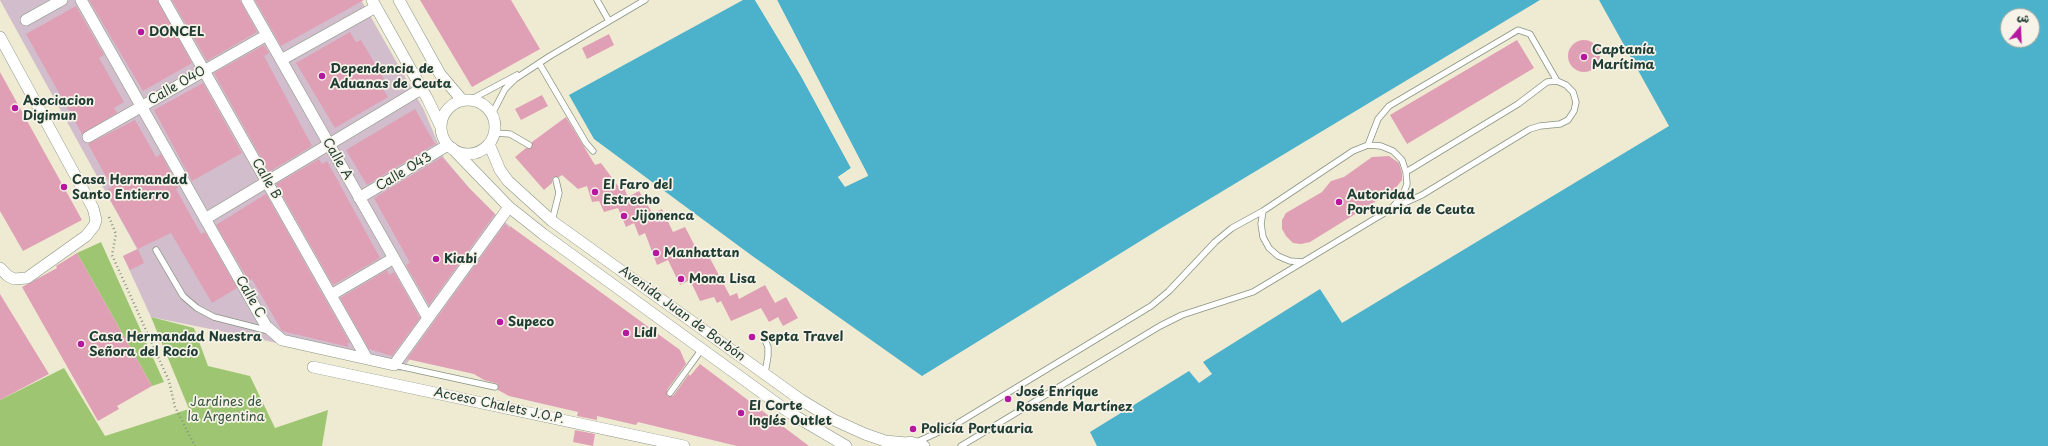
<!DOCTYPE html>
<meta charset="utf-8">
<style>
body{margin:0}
#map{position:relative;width:2048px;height:446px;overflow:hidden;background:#efead2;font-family:"Playpen Sans","Playpen Sans Arabic",sans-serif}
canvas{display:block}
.north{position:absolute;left:2000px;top:8px;width:40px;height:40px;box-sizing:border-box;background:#f7f3e8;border:1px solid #a1aaa0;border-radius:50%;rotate:19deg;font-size:11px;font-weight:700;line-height:16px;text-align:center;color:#1f3d34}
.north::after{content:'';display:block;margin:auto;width:14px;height:18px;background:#b5179e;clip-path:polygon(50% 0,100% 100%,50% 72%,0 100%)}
</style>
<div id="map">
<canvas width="2048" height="446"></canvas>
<div class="north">ش</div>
</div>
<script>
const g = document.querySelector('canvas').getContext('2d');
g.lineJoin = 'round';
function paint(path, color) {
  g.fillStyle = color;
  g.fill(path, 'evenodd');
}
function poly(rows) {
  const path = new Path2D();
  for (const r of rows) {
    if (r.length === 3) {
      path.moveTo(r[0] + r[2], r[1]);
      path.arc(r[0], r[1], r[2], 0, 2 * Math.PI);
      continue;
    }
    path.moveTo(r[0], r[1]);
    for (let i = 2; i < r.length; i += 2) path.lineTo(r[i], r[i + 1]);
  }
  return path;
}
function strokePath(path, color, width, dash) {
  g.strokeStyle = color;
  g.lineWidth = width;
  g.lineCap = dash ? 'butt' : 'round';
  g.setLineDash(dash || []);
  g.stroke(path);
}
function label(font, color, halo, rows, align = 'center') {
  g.font = font + ' "Playpen Sans",sans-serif';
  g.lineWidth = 3.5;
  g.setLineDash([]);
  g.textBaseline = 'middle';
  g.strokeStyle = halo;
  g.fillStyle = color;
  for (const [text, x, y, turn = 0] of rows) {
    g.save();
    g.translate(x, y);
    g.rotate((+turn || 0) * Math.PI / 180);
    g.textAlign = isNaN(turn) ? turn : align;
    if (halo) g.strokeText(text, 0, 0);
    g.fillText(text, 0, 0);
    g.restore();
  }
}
paint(poly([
 [0,0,361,0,424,110,444,158,470,189,496,215,510,226,401,371,250,337,151,317,123,256,137,249]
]), '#d1bdcb');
paint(poly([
 [101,242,164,382,152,386,77,253],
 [151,317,194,328,208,366,250,376,275,428,328,410,322,446,0,446,0,400,64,368,105,436,189,409]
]), '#9ec672');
paint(poly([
 [743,0,755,0,801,76,851,168,838,177,845,186,868,175,777,0,1540,0,1163,227,922,376,751,255,594,139,569,95],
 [1599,0,2048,0,2048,446,1097,446,1090,432,1189,371,1199,383,1212,374,1203,362,1320,289,1342,323,1669,126],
 [2008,16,2032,16,2032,40,2008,40]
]), '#4cb2cb');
paint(poly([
 [755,0,758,0,803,75,853,167,852,170,841,177,846,184,866,175,775,0,777,0,868,176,845,187,838,177,851,168,801,76]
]), '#efead2');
paint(poly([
 [89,0,157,0,192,63,143,91],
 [172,0,240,0,257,32,207,61],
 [255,0,364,0,281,46],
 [420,0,511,0,540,49,472,87],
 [76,6,104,55,99,58,124,102,114,108,117,113,82,134,26,34],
 [350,32,356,42,361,40,387,84,382,87,388,97,335,128,296,63],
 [609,34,614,45,587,59,582,48],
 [1517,40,1534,68,1407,144,1390,115],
 [1584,56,16],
 [264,45,269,53,264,56,312,146,269,172,214,73],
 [0,72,82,220,23,251,0,211],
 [203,83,242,153,192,181,154,110],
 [542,95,548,106,521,120,515,109],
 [415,109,435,144,367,185,346,150],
 [566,117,595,165,601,163,621,190,624,188,628,197,639,191,653,214,662,209,673,232,685,227,698,252,705,249,730,296,737,293,739,299,765,285,775,303,786,297,798,318,783,326,778,317,769,322,761,308,731,321,721,301,717,303,714,297,700,301,690,280,680,285,668,260,657,265,645,233,639,236,634,223,626,227,618,208,604,212,599,201,592,202,587,186,578,189,562,175,559,177,553,177,552,183,544,190,515,157,526,148,531,148,532,142],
 [135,120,156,157,161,154,179,187,176,189,193,220,201,234,205,232,237,288,212,303,171,233,138,249,105,191,112,187,88,144],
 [1389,156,1399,163,1402,173,1402,180,1394,190,1310,242,1301,244,1293,243,1286,236,1282,229,1282,220,1286,213,1322,192,1331,181,1344,177,1372,157],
 [442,157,470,189,495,214,429,305,406,265,410,263,374,198],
 [319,159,322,164,327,161,380,258,333,285,276,184],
 [266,194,350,343,347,343,349,347,282,331,252,279,249,281,216,225],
 [505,224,509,228,510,226,680,350,686,364,667,390,667,396,673,396,689,374,690,376,700,364,809,446,737,446,638,422,636,425,597,416,597,420,577,416,578,412,509,396,498,390,498,384,484,380,474,374,407,359],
 [138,249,144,263,130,270,123,256],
 [77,253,152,386,117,406,119,409,98,421,22,287,57,268,56,266],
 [387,270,389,275,394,272,420,318,392,356,369,349,340,298],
 [0,294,49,374,0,400],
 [575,430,595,434,593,446,573,442]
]), '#dfa0b6');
const lane = poly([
 [597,0,609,21],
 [539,63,586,143,593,151],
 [470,100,517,75],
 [492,114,505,89,515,79,550,56,645,0],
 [494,133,510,134,529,145],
 [1368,145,1378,119,1389,106,1518,30,1530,34,1557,81],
 [1393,208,1422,195,1530,129,1540,126,1560,124,1568,120,1574,111,1576,102,1573,92,1566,85,1557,81,1547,82,1518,104,1406,172],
 [1263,211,1261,224,1263,237,1269,248,1278,256,1290,261,1303,262],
 [552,221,559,193,556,180],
 [156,250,183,296,197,308,214,317,269,331],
 [764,338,768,347,768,356,765,373],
 [394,365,495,387],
 [670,393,702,349],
 [917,442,958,423,1151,306,1169,291,1215,242,1232,228,1263,211,1353,151,1368,145,1381,146,1393,151,1402,160,1406,172,1407,184,1403,195,1391,209,1253,292,1182,315,1160,326,961,446]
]);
const street = poly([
 [81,0,266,326,282,340,394,365,509,207],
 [164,0,367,359],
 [247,0,428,318],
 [372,0,428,100,441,127],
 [399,0,440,74,462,100],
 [26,20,62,0],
 [0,37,93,208,96,220,94,226,86,236,27,278,14,279,8,276,0,268],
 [281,60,376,7],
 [468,127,27],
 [88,137,267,35],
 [489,144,500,170,508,181,552,221,801,400,834,420,865,434,885,441,906,443],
 [452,148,509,207,543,234,790,413,846,446],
 [359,198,448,145],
 [205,219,421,89],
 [331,295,394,258],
 [313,367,684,446],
 [899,445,910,442,924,446]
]);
strokePath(lane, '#879483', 7);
strokePath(street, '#879483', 12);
strokePath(poly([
 [109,217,116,234,112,255,169,381,175,407,195,446]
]), '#879483', 2.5, [1, 3]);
strokePath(lane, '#fff', 5.5);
strokePath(street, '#fff', 11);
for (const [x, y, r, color] of [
 [141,32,4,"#b5179e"],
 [1584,57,4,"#b5179e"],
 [322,76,4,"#b5179e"],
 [15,108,4,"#b5179e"],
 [64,187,4,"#b5179e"],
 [595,192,4,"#b5179e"],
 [1339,202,4,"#b5179e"],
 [624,216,4,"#b5179e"],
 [656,253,4,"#b5179e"],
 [436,259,4,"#b5179e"],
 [681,279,4,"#b5179e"],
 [500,322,4,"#b5179e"],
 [626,333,4,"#b5179e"],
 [752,337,4,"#b5179e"],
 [81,344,4,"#b5179e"],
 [1008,399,4,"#b5179e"],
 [741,413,4,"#b5179e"],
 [913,429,4,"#b5179e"]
]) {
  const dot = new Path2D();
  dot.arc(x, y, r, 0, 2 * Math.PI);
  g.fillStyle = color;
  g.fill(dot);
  strokePath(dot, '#f7f3e8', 1.5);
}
label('bold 13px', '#1f3d34', '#f7f3e8', [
 ["DONCEL",149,32],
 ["Captanía",1592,50],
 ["Marítima",1592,65],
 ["Dependencia de",330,69],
 ["Aduanas de Ceuta",330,84],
 ["Asociacion",23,101],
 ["Digimun",23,116],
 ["Casa Hermandad",72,180],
 ["Santo Entierro",72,195],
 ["El Faro del",603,185],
 ["Estrecho",603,200],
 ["Autoridad",1347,195],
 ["Portuaria de Ceuta",1347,210],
 ["Jijonenca",632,216],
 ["Manhattan",664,253],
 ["Kiabi",444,259],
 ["Mona Lisa",689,279],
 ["Supeco",508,322],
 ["Lidl",634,333],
 ["Casa Hermandad Nuestra",89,337],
 ["Señora del Rocío",89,352],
 ["Septa Travel",760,337],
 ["José Enrique",1016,392],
 ["Rosende Martínez",1016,407],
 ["El Corte",749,406],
 ["Inglés Outlet",749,421],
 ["Policía Portuaria",921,429]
], 'left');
label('13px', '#1f3d34', '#f7f3e8', [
 ["Calle 040",177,86,-30],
 ["Calle A",337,159,60],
 ["Calle 043",404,172,-31],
 ["Calle B",266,179,60],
 ["Calle C",250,297,60],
 ["Avenida Juan de Borbón",682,314,36],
 ["Acceso Chalets J.O.P.",499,406,12]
]);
label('13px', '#385840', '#f7f3e8', [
 ["Jardines de",226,402],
 ["la Argentina",226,417]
]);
</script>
